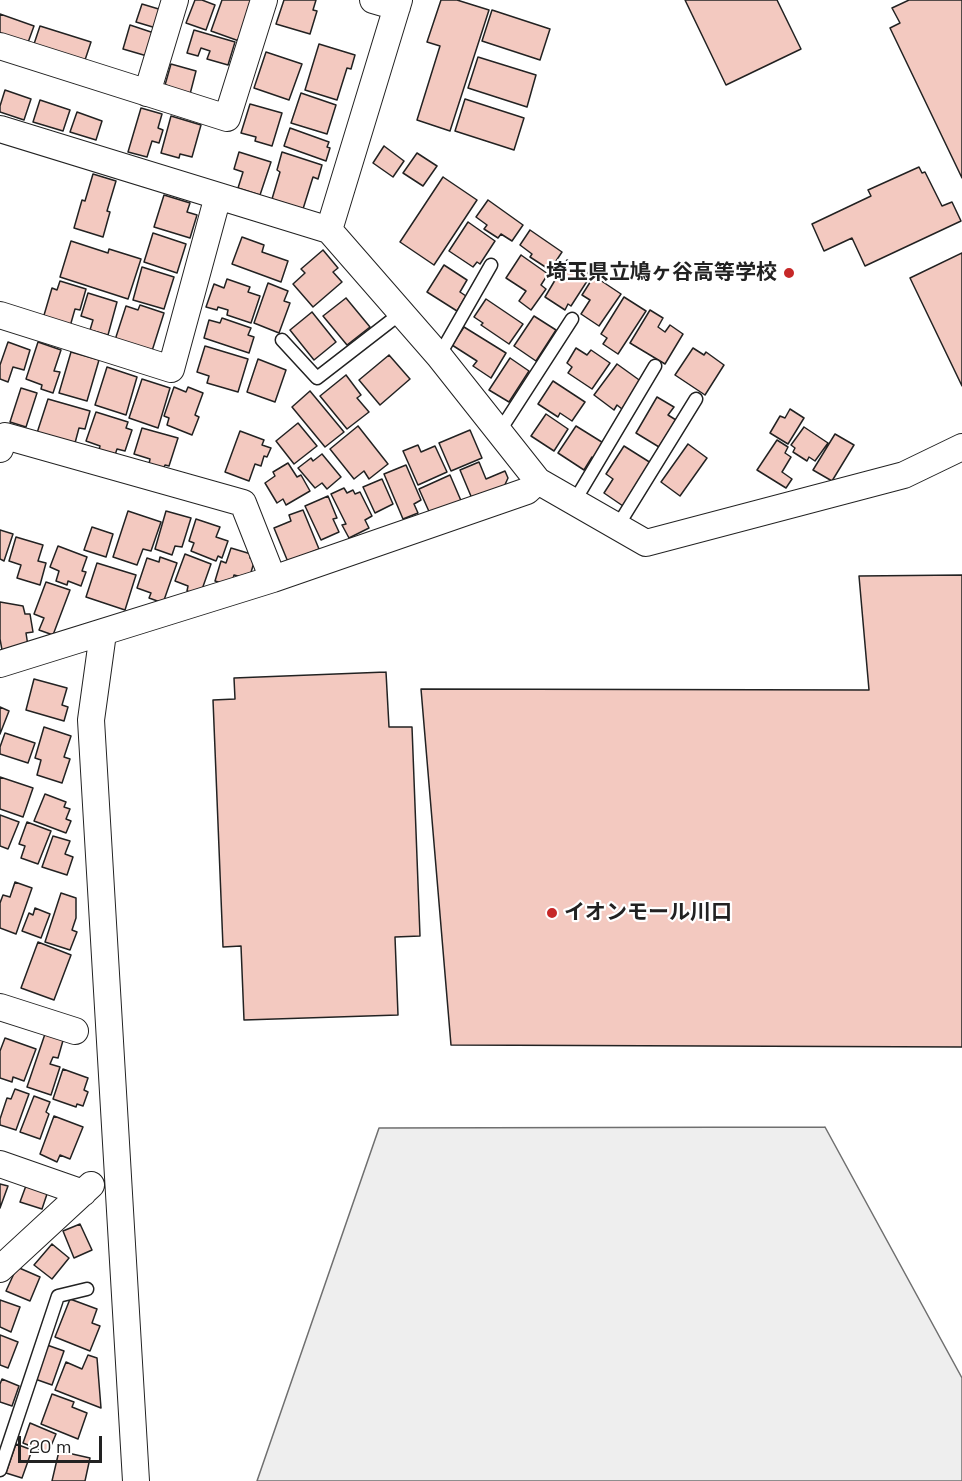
<!DOCTYPE html>
<meta charset="utf-8">
<style>
body{margin:0}
#map{position:relative;width:962px;height:1481px;overflow:hidden;background:#fff;font-family:"Space Grotesk",sans-serif}
canvas{display:block}
.scale{position:absolute;left:18px;top:1436px;width:84px;height:27px;box-sizing:border-box;border:3px solid #222;border-top:0;padding-left:8px;font-size:18px;line-height:21px;white-space:nowrap;color:#222;-webkit-text-stroke:4px #fff;paint-order:stroke}
</style>
<div id="map">
<canvas width="962" height="1481"></canvas>
<div class="scale">20 m</div>
</div>
<script>
const g = document.querySelector('canvas').getContext('2d');
g.lineJoin = 'round';
function paint(path, color) {
  g.fillStyle = color;
  g.fill(path, 'evenodd');
}
function poly(rows) {
  const path = new Path2D();
  for (const r of rows) {
    path.moveTo(r[0], r[1]);
    for (let i = 2; i < r.length; i += 2) path.lineTo(r[i], r[i + 1]);
  }
  return path;
}
function strokePath(path, color, width, dash) {
  g.strokeStyle = color;
  g.lineWidth = width;
  g.lineCap = dash ? 'butt' : 'round';
  g.setLineDash(dash || []);
  g.stroke(path);
}
function label(font, color, halo, rows, align = 'center') {
  g.font = font + ' "Space Grotesk","Noto Sans JP",sans-serif';
  g.lineWidth = 4.5;
  g.setLineDash([]);
  g.textBaseline = 'middle';
  g.strokeStyle = halo;
  g.fillStyle = color;
  for (const [text, x, y, turn = 0] of rows) {
    g.save();
    g.translate(x, y);
    g.rotate((+turn || 0) * Math.PI / 180);
    g.textAlign = isNaN(turn) ? turn : align;
    if (halo) g.strokeText(text, 0, 0);
    g.fillText(text, 0, 0);
    g.restore();
  }
}
const green = poly([
 [825,1127,962,1378,962,1481,257,1481,379,1128,825,1127]
]);
paint(green, '#eee');
strokePath(green, '#6f6f6f', 1.5);
const building = poly([
 [195,0,202,0,215,5,206,30,186,23,195,0],
 [222,0,253,0,239,41,211,31,222,0],
 [284,0,316,0,313,10,317,11,310,34,276,24,284,0],
 [441,0,457,0,489,10,450,131,417,120,440,46,427,42,441,0],
 [685,0,777,0,801,49,726,85,685,0],
 [909,0,962,0,962,178,890,28,900,23,892,8,909,0],
 [142,4,162,10,156,28,136,22,142,4],
 [492,10,550,29,540,60,482,41,492,10],
 [0,14,34,26,26,48,0,39,0,14],
 [130,25,154,33,147,56,123,49,130,25],
 [40,26,91,42,84,63,33,47,40,26],
 [194,30,235,42,228,65,207,59,210,51,201,48,198,56,187,53,194,30],
 [319,44,355,55,351,69,347,68,337,100,305,90,319,44],
 [266,52,302,64,289,100,254,88,266,52],
 [478,57,536,75,527,107,468,88,478,57],
 [171,64,196,71,189,98,167,92,169,86,165,85,171,64],
 [5,90,31,99,24,120,0,112,0,106,5,90],
 [301,93,336,105,327,134,291,123,301,93],
 [465,99,524,118,514,150,455,131,465,99],
 [40,100,70,110,63,131,33,122,40,100],
 [250,104,282,113,272,146,255,141,256,137,241,133,250,104],
 [141,108,162,114,158,128,163,130,159,143,152,141,147,157,128,152,141,108],
 [77,112,102,121,96,140,70,132,77,112],
 [171,116,201,125,192,157,180,154,179,158,161,153,171,116],
 [290,128,329,142,327,147,330,148,326,161,284,146,290,128],
 [384,146,404,161,393,177,373,163,384,146],
 [239,152,271,162,260,195,238,188,243,172,234,169,239,152],
 [282,152,322,165,318,179,313,177,303,209,272,199,280,172,277,170,282,152],
 [417,153,437,166,423,186,403,173,417,153],
 [919,167,922,173,925,172,942,206,952,202,961,221,865,266,852,238,824,251,812,224,871,196,868,190,919,167],
 [93,174,116,181,107,211,110,212,103,237,74,228,82,200,85,201,93,174],
 [443,177,477,200,434,265,400,242,443,177],
 [164,195,190,203,187,212,197,215,190,238,154,227,164,195],
 [488,200,523,225,512,241,501,234,498,238,484,229,487,225,476,217,488,200],
 [468,222,495,241,480,264,477,262,473,267,449,251,468,222],
 [530,230,562,252,550,270,530,257,532,254,520,245,530,230],
 [153,233,186,244,177,273,144,262,153,233],
 [242,237,264,245,262,252,288,261,281,282,232,264,242,237],
 [71,241,108,253,109,249,141,259,128,299,60,277,71,241],
 [323,250,338,268,333,272,342,282,313,307,293,284,305,273,301,269,323,250],
 [962,253,962,386,910,278,962,253],
 [521,255,548,274,541,285,546,289,531,310,519,301,526,291,506,278,521,255],
 [567,260,591,275,571,306,568,304,565,310,545,297,567,260],
 [444,265,467,280,460,292,466,296,457,311,427,292,444,265],
 [142,267,174,277,164,309,133,300,142,267],
 [594,276,621,294,599,326,581,314,590,300,582,295,594,276],
 [227,279,250,287,248,292,260,296,251,323,227,315,228,310,218,307,217,310,206,307,214,284,224,288,227,279],
 [60,281,86,289,80,310,75,309,69,330,42,322,52,288,57,290,60,281],
 [268,283,288,291,284,301,290,303,279,333,254,323,268,283],
 [88,293,117,302,108,335,90,330,93,320,81,316,88,293],
 [624,297,646,311,618,354,603,344,607,338,601,334,624,297],
 [346,298,370,327,347,345,323,316,346,298],
 [486,299,523,324,509,344,481,325,483,323,474,317,486,299],
 [140,305,164,313,152,351,115,340,126,306,138,310,140,305],
 [650,310,663,318,658,327,665,332,670,325,683,334,665,364,630,343,650,310],
 [312,312,336,342,314,360,290,330,312,312],
 [534,316,556,330,536,361,514,346,534,316],
 [222,318,251,328,248,335,254,337,249,353,204,338,209,320,220,323,222,318],
 [464,327,506,353,491,378,473,366,477,361,452,345,464,327],
 [8,342,30,350,24,370,13,367,8,382,0,379,0,365,8,342],
 [38,342,61,350,54,371,60,372,53,393,41,389,42,385,26,379,38,342],
 [205,346,248,359,238,392,207,383,209,376,197,372,205,346],
 [576,348,587,355,591,350,610,363,592,389,568,373,572,367,567,363,576,348],
 [693,348,704,355,706,352,724,365,705,395,675,375,693,348],
 [71,352,99,360,87,401,59,393,71,352],
 [389,355,410,379,380,405,359,380,389,355],
 [510,358,529,371,509,402,489,390,510,358],
 [258,359,286,370,275,402,247,392,258,359],
 [617,364,642,382,622,409,617,405,614,410,594,395,617,364],
 [107,367,137,377,126,415,95,405,107,367],
 [346,375,361,395,357,398,369,412,347,429,320,396,346,375],
 [142,379,170,388,158,428,129,418,142,379],
 [553,381,585,402,572,421,560,413,558,417,538,404,553,381],
 [174,387,186,392,188,387,203,393,195,415,199,417,192,435,167,425,169,418,164,416,174,387],
 [21,388,37,393,26,427,10,422,21,388],
 [310,391,344,432,325,447,292,407,310,391],
 [657,397,674,407,668,415,676,420,659,447,636,433,657,397],
 [48,399,90,411,85,429,79,428,75,443,37,433,48,399],
 [790,409,804,418,788,444,770,433,780,416,785,418,790,409],
 [96,412,128,422,126,428,132,430,125,451,117,449,115,455,99,450,100,446,86,441,96,412],
 [546,414,568,429,554,451,531,436,546,414],
 [298,423,317,446,294,464,276,441,298,423],
 [358,426,388,464,369,479,364,471,354,479,330,449,358,426],
 [576,426,605,444,595,459,592,457,584,470,558,453,576,426],
 [804,427,828,443,815,461,809,457,807,461,793,452,795,448,791,445,804,427],
 [142,428,178,438,169,466,165,465,163,469,149,464,150,459,134,454,142,428],
 [470,430,482,458,451,471,439,443,470,430],
 [240,431,264,440,262,445,271,448,267,457,264,456,261,466,255,464,249,481,225,472,240,431],
 [835,434,854,445,832,481,813,470,835,434],
 [777,440,788,447,785,453,791,457,782,472,792,479,786,488,757,470,777,440],
 [688,444,707,458,680,496,661,482,688,444],
 [418,445,421,452,435,446,447,472,418,485,403,451,418,445],
 [624,446,651,463,623,506,604,493,613,479,606,474,624,446],
 [322,454,341,477,327,489,322,483,315,488,298,468,311,458,313,461,322,454],
 [479,462,486,479,505,471,508,478,503,489,473,501,460,470,479,462],
 [288,463,297,477,301,475,310,491,286,505,283,499,277,503,265,483,275,476,273,472,288,463],
 [406,465,421,500,414,504,418,513,403,519,384,474,406,465],
 [450,475,462,503,431,516,419,489,450,475],
 [382,479,393,504,375,513,363,487,382,479],
 [344,488,347,493,353,490,355,494,360,492,372,516,365,520,369,528,349,538,342,525,346,524,331,494,344,488],
 [328,496,337,518,333,519,339,532,321,540,305,506,328,496],
 [303,510,319,549,288,562,274,528,291,521,289,515,303,510],
 [128,511,161,522,151,551,143,549,137,565,113,557,128,511],
 [166,511,191,518,182,547,175,546,172,555,155,549,166,511],
 [196,519,220,527,216,537,228,541,222,558,218,556,216,561,191,551,194,543,189,541,196,519],
 [92,527,113,534,106,557,84,550,92,527],
 [0,530,13,534,4,561,0,559,0,530],
 [16,537,43,545,38,561,46,563,40,585,17,578,21,565,9,561,16,537],
 [58,546,87,557,82,571,86,572,81,586,68,581,67,585,56,581,59,571,50,567,58,546],
 [231,548,251,554,250,558,255,559,249,579,234,575,231,586,215,581,221,561,226,563,231,548],
 [185,554,211,564,200,595,187,591,188,586,175,581,185,554],
 [160,557,177,563,163,603,149,598,151,593,137,588,147,558,159,562,160,557],
 [97,563,136,575,125,610,86,597,97,563],
 [962,575,962,1047,451,1045,421,689,869,690,859,576,962,575],
 [46,582,70,590,53,635,39,630,44,618,34,614,46,582],
 [0,602,23,606,25,614,30,614,33,632,26,633,28,646,2,650,0,639,0,602],
 [386,672,389,727,412,727,420,936,395,937,398,1015,244,1020,241,946,223,947,213,700,235,699,234,678,386,672],
 [34,679,67,688,62,705,68,707,64,721,26,710,34,679],
 [0,707,9,711,0,734,0,707],
 [44,727,71,736,64,757,70,759,62,783,37,775,41,760,35,758,44,727],
 [5,733,35,743,28,763,0,754,0,747,5,733],
 [0,777,33,788,23,817,0,809,0,777],
 [45,794,66,802,64,807,70,809,66,819,71,821,66,833,34,821,45,794],
 [0,815,19,822,8,849,0,846,0,815],
 [27,822,51,831,38,864,21,858,25,846,19,844,27,822],
 [53,836,70,841,65,854,73,857,67,875,42,867,53,836],
 [15,882,32,888,16,934,0,928,0,903,3,895,10,897,15,882],
 [61,893,76,898,76,918,72,930,77,932,70,950,45,942,61,893],
 [35,908,50,914,41,938,22,931,29,913,33,915,35,908],
 [38,942,71,955,54,1000,21,988,38,942],
 [46,1031,64,1037,58,1058,53,1057,50,1064,60,1067,51,1095,27,1087,46,1031],
 [5,1038,36,1049,24,1081,13,1077,12,1082,0,1078,0,1051,5,1038],
 [63,1069,88,1078,84,1090,88,1092,83,1106,77,1104,76,1107,53,1099,63,1069],
 [15,1089,29,1094,16,1130,0,1125,0,1119,7,1098,11,1099,15,1089],
 [34,1096,50,1102,46,1112,49,1114,40,1139,20,1132,34,1096],
 [54,1116,83,1127,70,1159,60,1155,57,1162,40,1154,54,1116],
 [27,1183,48,1191,42,1209,20,1202,27,1183],
 [0,1184,8,1186,0,1208,0,1184],
 [80,1224,92,1250,74,1258,63,1231,80,1224],
 [52,1244,69,1258,52,1279,34,1265,52,1244],
 [17,1267,40,1277,30,1301,6,1291,17,1267],
 [70,1299,97,1309,92,1323,100,1326,90,1351,55,1337,70,1299],
 [0,1300,20,1307,11,1332,0,1327,0,1300],
 [0,1335,18,1342,8,1368,0,1365,0,1335],
 [47,1345,64,1351,52,1385,35,1379,47,1345],
 [88,1355,97,1358,101,1408,55,1390,66,1362,82,1369,88,1355],
 [2,1379,19,1386,12,1406,0,1402,0,1384,2,1379],
 [52,1394,74,1402,72,1407,87,1413,78,1439,41,1424,52,1394],
 [30,1423,56,1434,48,1453,23,1443,30,1423],
 [16,1444,32,1450,22,1478,6,1473,16,1444],
 [59,1451,90,1458,85,1481,52,1481,59,1451]
]);
paint(building, '#f3c9c0');
strokePath(building, '#222', 1.5);
const lane = poly([
 [282,340,317,378,401,313],
 [439,356,491,265],
 [499,432,572,319],
 [574,502,655,366],
 [617,527,696,399],
 [0,1470,58,1296,87,1289]
]);
const street = poly([
 [373,0,397,7],
 [0,46,227,118,264,0],
 [147,93,175,0],
 [0,129,329,230,439,356,538,481,646,543,904,475,962,447],
 [329,230,399,0],
 [0,315,171,369,218,196],
 [0,449,5,436,243,503,273,579],
 [103,633,91,720,136,1481],
 [0,664,273,579,527,491,538,481],
 [0,1007,75,1031],
 [0,1164,83,1193],
 [0,1269,91,1185]
]);
strokePath(lane, '#222', 15);
strokePath(street, '#222', 28);
strokePath(lane, '#fff', 12);
strokePath(street, '#fff', 26);
for (const [x, y, r, color] of [
 [789,273,6,"#c62828"],
 [552,913,6,"#c62828"]
]) {
  const dot = new Path2D();
  dot.arc(x, y, r, 0, 2 * Math.PI);
  g.fillStyle = color;
  g.fill(dot);
  strokePath(dot, '#fff', 2);
}
label('bold 21px', '#222', '#fff', [
 ["埼玉県立鳩ヶ谷高等学校",777,273],
 ["イオンモール川口",564,913,"left"]
], 'right');
</script>
